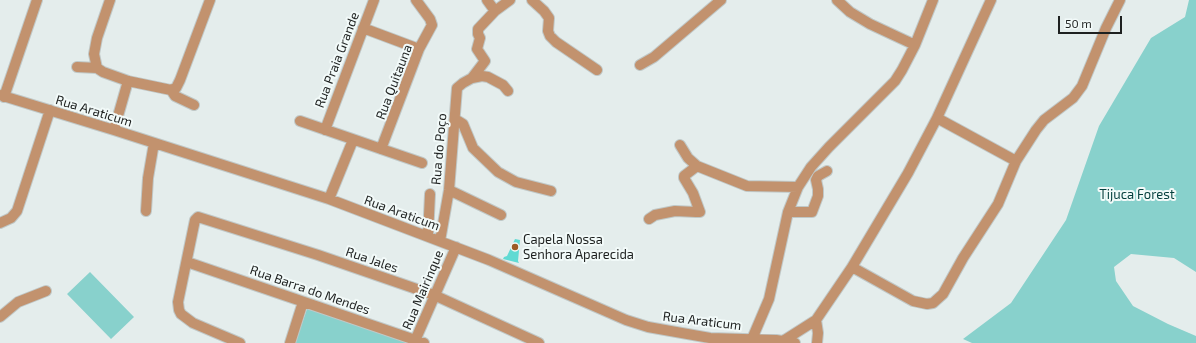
<!DOCTYPE html>
<meta charset="utf-8">
<style>
body{margin:0}
#map{position:relative;width:1196px;height:343px;overflow:hidden;background:#e4edec;font-family:"Exo 2",sans-serif}
canvas{display:block}
.scale{position:absolute;left:1058px;top:16px;width:64px;height:18px;box-sizing:border-box;border:2px solid #1e2120;border-top:0;padding-left:5px;font-size:12px;line-height:14px;white-space:nowrap;color:#1e2120;-webkit-text-stroke:3px #f2faf9;paint-order:stroke}
</style>
<div id="map">
<canvas width="1196" height="343"></canvas>
<div class="scale">50 m</div>
</div>
<script>
const g = document.querySelector('canvas').getContext('2d');
g.lineJoin = 'round';
function paint(path, color) {
  g.fillStyle = color;
  g.fill(path, 'evenodd');
}
function poly(rows) {
  const path = new Path2D();
  for (const r of rows) {
    path.moveTo(r[0], r[1]);
    for (let i = 2; i < r.length; i += 2) path.lineTo(r[i], r[i + 1]);
  }
  return path;
}
function strokePath(path, color, width, dash) {
  g.strokeStyle = color;
  g.lineWidth = width;
  g.lineCap = dash ? 'butt' : 'round';
  g.setLineDash(dash || []);
  g.stroke(path);
}
function label(font, color, halo, rows, align = 'center') {
  g.font = font + ' "Exo 2",sans-serif';
  g.lineWidth = 4;
  g.setLineDash([]);
  g.textBaseline = 'middle';
  g.strokeStyle = halo;
  g.fillStyle = color;
  for (const [text, x, y, turn = 0] of rows) {
    g.save();
    g.translate(x, y);
    g.rotate((+turn || 0) * Math.PI / 180);
    g.textAlign = isNaN(turn) ? turn : align;
    if (halo) g.strokeText(text, 0, 0);
    g.fillText(text, 0, 0);
    g.restore();
  }
}
paint(poly([
 [1189,0,1196,0,1196,272,1174,258,1131,254,1114,267,1116,281,1133,306,1168,324,1196,336,1196,343,972,343,963,339,1011,303,1066,220,1099,126,1151,38,1185,17],
 [90,272,134,317,111,339,67,294],
 [308,306,408,339,407,343,295,343]
]), '#88d1cc');
paint(poly([
 [515,239,520,240,518,261,519,263,503,259,504,257,507,256]
]), '#60dad3');
const minor = poly([
 [487,0,495,11],
 [532,0,544,11,549,18,548,31,550,36,556,42,597,70],
 [837,0,850,12,870,24,915,45],
 [363,28,419,49],
 [640,65,654,57,721,0],
 [77,67,97,68,103,72,128,81,171,90,175,96,194,105],
 [97,68,94,54,97,38,110,0],
 [472,78,485,61,477,49,480,38,478,34,478,29,495,11,510,0],
 [171,90,176,88,180,80,210,0],
 [0,95,114,130,329,199,489,260,626,320,648,327,710,338,776,340,795,343],
 [4,97,37,0],
 [937,118,1016,161],
 [455,119,463,124,473,148,498,172,516,182,551,191],
 [300,121,422,163],
 [114,130,128,81],
 [325,130,374,0],
 [680,145,688,158,697,166,747,186,798,187],
 [381,149,419,49,432,25,430,19,416,0],
 [449,190,501,215],
 [329,199,353,140],
 [146,211,148,178,154,143],
 [788,212,812,212,818,196,818,189,816,180,818,176,827,171],
 [649,219,655,215,675,211,696,212,700,212,693,193,684,178,684,176,697,166],
 [0,223,11,218,17,211,50,110],
 [428,236,430,194],
 [440,241,449,190,457,88,463,83,472,78,482,76,488,77,503,85,508,91],
 [187,262,424,343],
 [852,267,913,301,927,304,933,303,943,294,963,258,998,204,1016,161,1036,130,1044,120,1073,98,1082,86,1106,28,1120,0],
 [0,317,18,302,46,291],
 [816,320,818,333,817,343],
 [752,339,769,299,788,212,798,187,811,167,829,147,895,81,902,70,915,45,933,0],
 [783,341,816,320,852,267,908,173,937,118,991,0],
 [240,343,193,323,181,314,179,310,178,302,195,220,198,217,318,255,434,295,539,343],
 [290,343,303,302],
 [414,343,456,247]
]);
strokePath(minor, '#c0c8c7', 12);
strokePath(minor, '#c2926e', 10);
for (const [x, y, r, color] of [
 [515,247,4,"#9c5c26"]
]) {
  const dot = new Path2D();
  dot.arc(x, y, r, 0, 2 * Math.PI);
  g.fillStyle = color;
  g.fill(dot);
  strokePath(dot, '#f2faf9', 1.5);
}
label('13px', '#1e2120', '#f2faf9', [
 ["Rua Praia Grande",337,60,-69],
 ["Rua Quitauna",394,82,-69],
 ["Rua Araticum",94,111,17],
 ["Rua do Poço",439,149,-85],
 ["Rua Araticum",402,213,20],
 ["Rua Jales",372,260,19],
 ["Rua Barra do Mendes",310,290,19],
 ["Rua Mairinque",423,290,-67],
 ["Rua Araticum",702,321,7]
]);
label('13px', '#043f3d', '#f2faf9', [
 ["Tijuca Forest",1137,195]
]);
label('13px', '#1e2120', '#f2faf9', [
 ["Capela Nossa",523,240],
 ["Senhora Aparecida",523,255]
], 'left');
</script>
